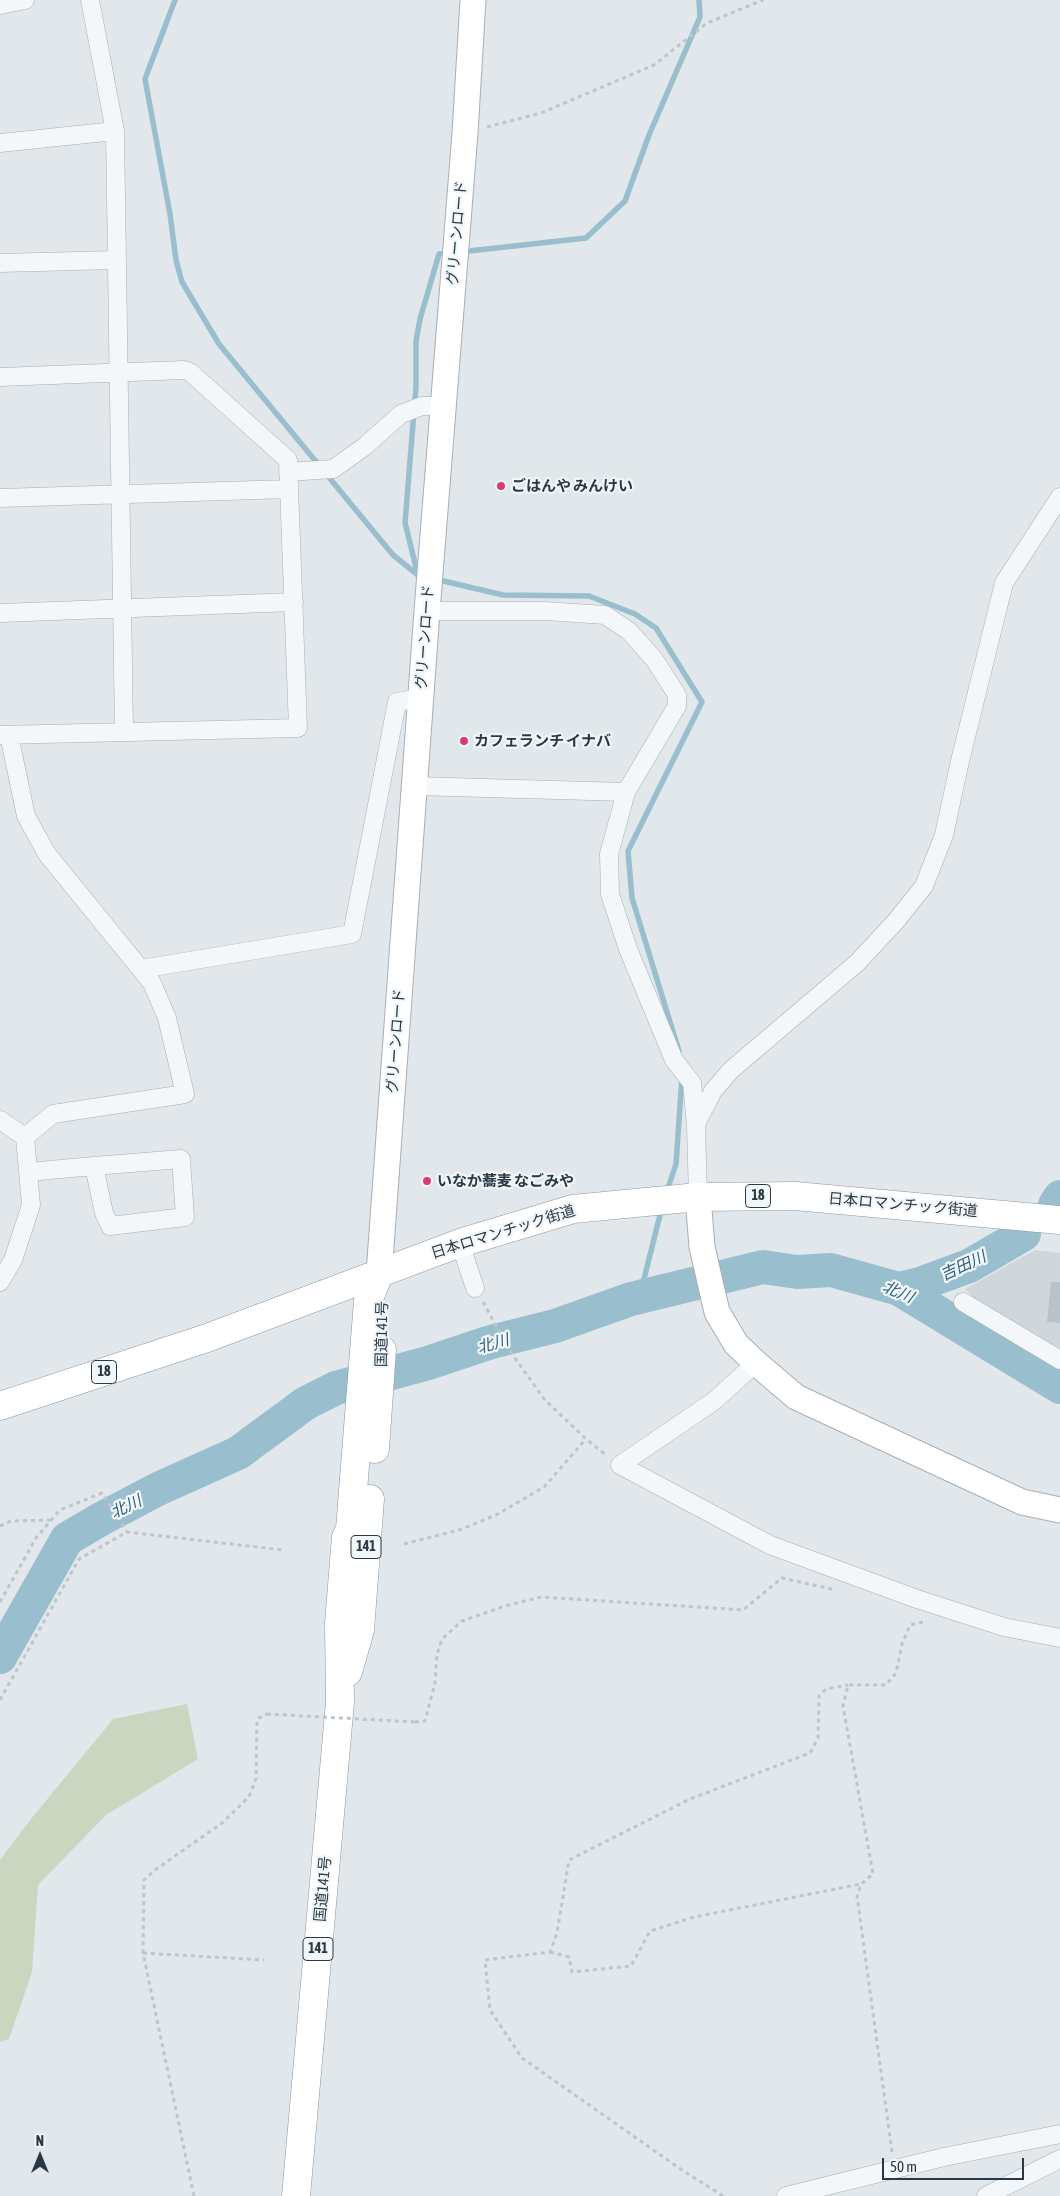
<!DOCTYPE html>
<meta charset="utf-8">
<style>
body{margin:0}
#map{position:relative;width:1060px;height:2196px;overflow:hidden;background:#e1e7eb;font-family:"Asap Condensed",sans-serif}
canvas{display:block}
.north{position:absolute;left:15px;top:2131px;width:50px;height:50px;-webkit-text-stroke:4px #f1f6f8;paint-order:stroke;rotate:0deg;font-size:14px;font-weight:700;line-height:20px;text-align:center;color:#283845}
.north::after{content:'';display:block;margin:auto;width:18px;height:22px;background:#283845;clip-path:polygon(50% 0,100% 100%,50% 72%,0 100%)}
.scale{position:absolute;left:882px;top:2158px;width:142px;height:22px;box-sizing:border-box;border:2px solid #283845;border-top:0;padding-left:6px;font-size:15px;line-height:18px;white-space:nowrap;color:#283845;-webkit-text-stroke:4px #f1f6f8;paint-order:stroke}
</style>
<div id="map">
<canvas width="1060" height="2196"></canvas>
<div class="north">N</div>
<div class="scale">50 m</div>
</div>
<script>
const g = document.querySelector('canvas').getContext('2d');
g.lineJoin = 'round';
function paint(path, color) {
  g.fillStyle = color;
  g.fill(path, 'evenodd');
}
function poly(rows) {
  const path = new Path2D();
  for (const r of rows) {
    path.moveTo(r[0], r[1]);
    for (let i = 2; i < r.length; i += 2) path.lineTo(r[i], r[i + 1]);
  }
  return path;
}
function strokePath(path, color, width, dash) {
  g.strokeStyle = color;
  g.lineWidth = width;
  g.lineCap = dash ? 'butt' : 'round';
  g.setLineDash(dash || []);
  g.stroke(path);
}
function label(font, color, halo, rows, align = 'center') {
  g.font = font + ' "Asap Condensed","Noto Sans JP",sans-serif';
  g.lineWidth = 4.5;
  g.setLineDash([]);
  g.textBaseline = 'middle';
  g.strokeStyle = halo;
  g.fillStyle = color;
  for (const [text, x, y, turn = 0] of rows) {
    g.save();
    g.translate(x, y);
    g.rotate((+turn || 0) * Math.PI / 180);
    g.textAlign = isNaN(turn) ? turn : align;
    if (halo) g.strokeText(text, 0, 0);
    g.fillText(text, 0, 0);
    g.restore();
  }
}
paint(poly([
 [1035,1250,1060,1253,1060,1358,977,1301,965,1289]
]), '#cfd7dd');
paint(poly([
 [187,1704,198,1759,106,1815,38,1885,32,1972,9,2039,0,2042,0,1860,31,1819,113,1719]
]), '#cbd6c1');
strokePath(poly([
 [175,0,145,79,170,214,176,260,182,282,219,344,393,555,418,575],
 [460,252,586,238,625,201,649,135,700,17,699,0],
 [421,576,418,575,405,523,416,387,416,341,420,319,439,254,449,253],
 [435,579,503,595,589,596,635,614,656,628,702,702,628,851,632,898,679,1051],
 [667,1191,676,1164,682,1077],
 [631,1299,641,1291,662,1207]
]), '#99bece', 5.5);
strokePath(poly([
 [1055,1205,1060,1197],
 [899,1289,920,1284,969,1266,1024,1234],
 [0,1657,67,1539,101,1519,158,1489,238,1453,306,1403,336,1388,428,1363,491,1342,555,1326,631,1299,763,1267,797,1272,831,1270,899,1289,1060,1387]
]), '#99bece', 34);
paint(poly([
 [1051,1282,1060,1282,1060,1323,1047,1322]
]), '#b8c2ca');
const street = poly([
 [90,0,115,131,124,732],
 [0,5,25,0],
 [0,143,115,131],
 [0,263,116,260],
 [0,377,184,370,190,372,288,460,298,728,0,735],
 [288,472,333,469,364,447,401,414,422,406,443,406],
 [0,498,289,489],
 [427,611,545,611,605,615,629,631,654,659,677,695,677,706,626,792,609,854,610,894,628,949,674,1060,692,1083,696,1125,698,1197],
 [0,613,294,602],
 [9,735,26,816,47,854,152,983,167,1018,185,1094,53,1114,25,1137],
 [414,786,626,792],
 [141,969,352,934,397,702,421,698],
 [0,1120,25,1137],
 [696,1124,713,1091,731,1070,857,963,896,921,924,886,944,835,960,761,1004,583,1060,497],
 [28,1172,94,1166,181,1159,185,1217,110,1226,104,1213,94,1166],
 [460,1243,475,1288],
 [0,1282,13,1260,31,1205,25,1137],
 [963,1302,1060,1360],
 [756,1363,714,1401,620,1465,770,1545,917,1599,1004,1627,1060,1638],
 [786,2196,944,2157,1060,2134],
 [986,2196,1060,2159]
]);
const secondary = poly([
 [698,1197,702,1247,717,1312,736,1344,756,1363,796,1397,1022,1502,1060,1510],
 [379,1274,427,611,465,133,473,0]
]);
const highway = poly([
 [0,1406,207,1338,460,1243,573,1209,698,1197,795,1196,1060,1220],
 [375,1449,382,1350],
 [348,1672,360,1630,370,1499],
 [296,2196,340,1702,339,1623,346,1537,350,1529,368,1301,379,1274]
]);
strokePath(street, '#a6afb6', 19);
strokePath(secondary, '#a6afb6', 27);
strokePath(highway, '#8798a3', 29);
strokePath(poly([
 [487,127,541,113,654,65,707,23,763,0],
 [483,1302,510,1351,544,1399,586,1439,606,1455],
 [0,1526,11,1521,52,1520],
 [404,1544,459,1530,496,1515,544,1487,586,1439],
 [0,1602,36,1538,60,1510,102,1493,127,1532],
 [0,1700,79,1559,127,1532,283,1550],
 [415,1722,425,1721,435,1683,437,1654,442,1639,462,1621,505,1606,541,1597,743,1610,782,1578,836,1590],
 [550,1952,569,1957,572,1972,631,1966,650,1931,694,1917,861,1884],
 [143,1953,264,1960],
 [892,2152,857,1896,861,1884,873,1874,843,1706,848,1685,886,1685,896,1673,902,1644,910,1625,927,1621],
 [194,2196,143,1953,144,1880,155,1870,222,1823,249,1797,256,1778,257,1719,267,1714],
 [723,2196,682,2170,522,2058,490,2010,485,1960,550,1952,557,1933,569,1860,690,1799,810,1753,818,1738,819,1696,826,1689,848,1685]
]), '#bfc5ca', 3, [4, 4]);
strokePath(street, '#f4f7f9', 18);
strokePath(secondary, '#fff', 25);
strokePath(highway, '#fff', 28);
strokePath(poly([
 [267,1714,415,1722]
]), '#bfc5ca', 3, [4, 4]);
for (const [x, y, r, color] of [
 [501,486,5,"#db3b74"],
 [464,741,5,"#db3b74"],
 [427,1181,5,"#db3b74"]
]) {
  const dot = new Path2D();
  dot.arc(x, y, r, 0, 2 * Math.PI);
  g.fillStyle = color;
  g.fill(dot);
  strokePath(dot, '#f1f6f8', 2);
}
for (const [x, y, w] of [
 [758,1196,25],
 [104,1372,25],
 [366,1547,30],
 [318,1949,30]
]) {
  const box = new Path2D();
  box.roundRect(x - w / 2, y - 11.5, w, 23, 4);
  g.fillStyle = '#f1f6f8';
  g.fill(box);
  strokePath(box, '#283845', 1);
}
label('bold 14px', '#283845', null, [
 ["18",758,1196],
 ["18",104,1372],
 ["141",366,1547],
 ["141",318,1949]
]);
label('15px', '#283845', '#f1f6f8', [
 ["グリーンロード",457,233,-85],
 ["グリーンロード",425,637,-86],
 ["グリーンロード",396,1041,-86],
 ["日本ロマンチック街道",903,1205,5],
 ["日本ロマンチック街道",503,1232,-17],
 ["国道141号",382,1334,-89],
 ["国道141号",323,1889,-85]
]);
label('bold 15px', '#283845', '#f1f6f8', [
 ["ごはんや みんけい",511,486],
 ["カフェランチ イナバ",474,741],
 ["いなか蕎麦 なごみや",437,1181]
], 'left');
label('italic 16px', '#2e617d', '#f1f6f8', [
 ["吉田川",963,1266,-25],
 ["北川",898,1292,23],
 ["北川",493,1344,-16],
 ["北川",126,1507,-26]
]);
</script>
